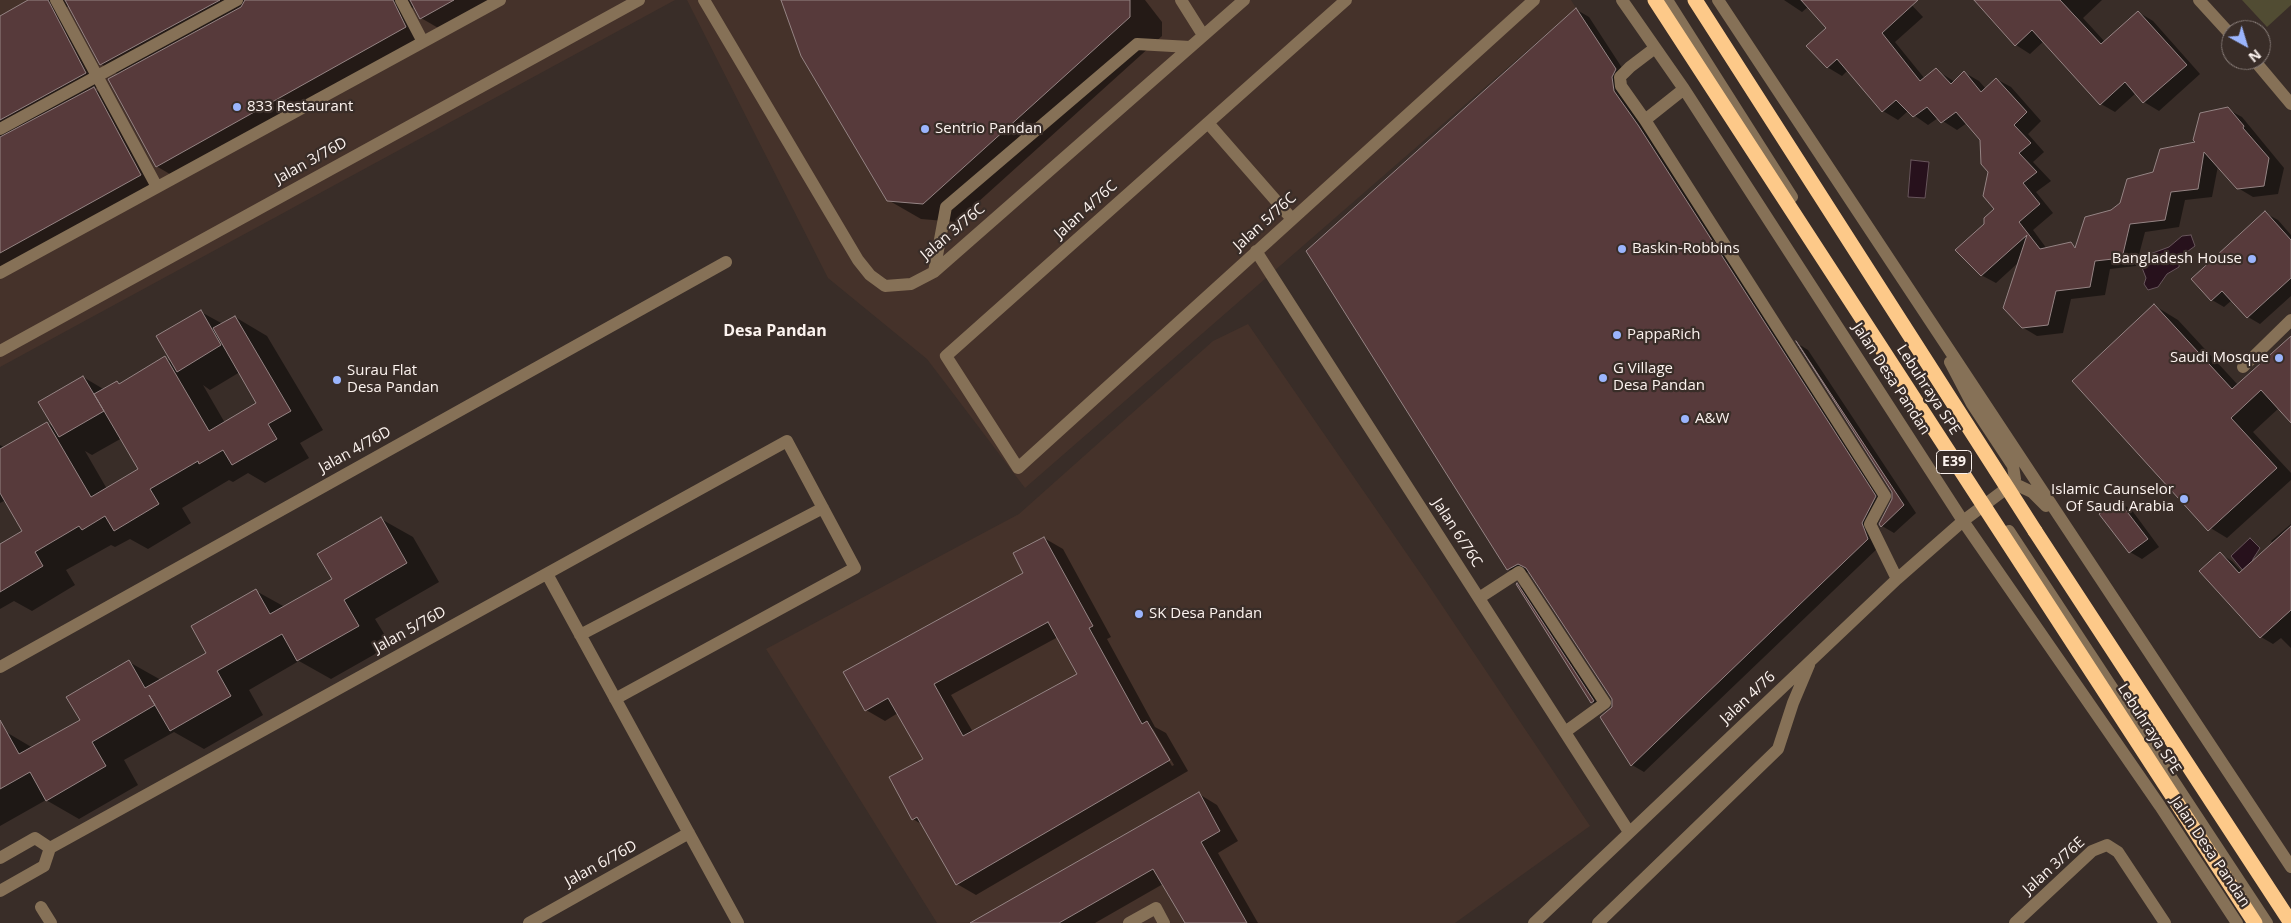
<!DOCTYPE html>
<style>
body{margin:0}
#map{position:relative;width:2291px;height:923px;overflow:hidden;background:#392d28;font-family:"Open Sans",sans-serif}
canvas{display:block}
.north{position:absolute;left:2221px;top:20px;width:50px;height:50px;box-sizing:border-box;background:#392d28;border:1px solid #877c78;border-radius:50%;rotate:141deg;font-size:14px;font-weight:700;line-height:20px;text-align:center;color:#fcf3ef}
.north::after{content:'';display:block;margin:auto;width:18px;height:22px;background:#9bb5fd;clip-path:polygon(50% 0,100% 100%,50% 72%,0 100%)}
</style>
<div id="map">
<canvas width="2291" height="923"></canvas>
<div class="north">N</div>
</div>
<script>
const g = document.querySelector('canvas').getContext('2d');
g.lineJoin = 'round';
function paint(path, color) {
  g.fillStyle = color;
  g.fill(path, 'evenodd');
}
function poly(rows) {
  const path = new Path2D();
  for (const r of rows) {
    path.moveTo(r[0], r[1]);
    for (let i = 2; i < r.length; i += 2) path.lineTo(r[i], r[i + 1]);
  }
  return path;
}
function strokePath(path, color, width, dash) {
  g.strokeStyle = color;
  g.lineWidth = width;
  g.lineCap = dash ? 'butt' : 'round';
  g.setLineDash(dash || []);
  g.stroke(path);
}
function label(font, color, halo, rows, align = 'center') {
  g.font = font + ' "Open Sans",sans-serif';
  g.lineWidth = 4.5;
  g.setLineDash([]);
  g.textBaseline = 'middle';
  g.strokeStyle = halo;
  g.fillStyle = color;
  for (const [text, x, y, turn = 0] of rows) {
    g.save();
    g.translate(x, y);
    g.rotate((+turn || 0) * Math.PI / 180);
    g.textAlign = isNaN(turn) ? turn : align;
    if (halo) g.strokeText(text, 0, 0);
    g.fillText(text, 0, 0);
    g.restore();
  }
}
paint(poly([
 [0,0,675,0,0,367],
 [687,0,1571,0,1576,8,1025,488,927,359,828,278],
 [1248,324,1425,580,1590,826,1455,923,937,923,766,649,1019,514,1213,341]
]), '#45322a');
paint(poly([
 [2242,0,2291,0,2291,5,2267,27]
]), '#514c33');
const water = poly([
 [1911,160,1929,162,1925,198,1908,197,1911,160],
 [2191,235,2195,246,2180,257,2179,267,2167,274,2158,287,2148,290,2144,284,2146,278,2141,265,2150,254,2169,247,2182,236,2191,235],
 [2250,538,2260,548,2253,559,2249,578,2231,556,2250,538]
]);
paint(water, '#27111c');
strokePath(water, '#67555b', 1);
paint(poly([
 [31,0,496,0,440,29,421,18,414,6,411,10,424,38,175,177,156,166,119,75,101,64,69,5,67,7,67,15,104,84,94,89,112,99,159,186,0,273,0,17],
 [789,0,1145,0,1162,22,1162,36,956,222,921,219,888,200],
 [1784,0,1907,0,1923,17,1895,42,1925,79,1936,70,1955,82,1965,73,1979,81,1986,89,1996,79,2011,87,2041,121,2028,134,2044,152,2033,162,2051,181,2036,192,2053,213,2033,230,2047,249,2070,244,2076,247,2111,211,2154,173,2197,143,2227,109,2242,117,2284,168,2278,194,2253,197,2238,188,2218,166,2212,197,2185,200,2179,227,2145,232,2136,266,2110,269,2105,295,2071,299,2063,333,2037,336,2022,327,2019,262,1996,283,1981,275,1985,225,1996,209,1981,140,1967,123,1957,130,1938,118,1928,125,1908,111,1898,120,1883,111,1848,70,1842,76,1827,67,1828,28,1808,7,1802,12],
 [1974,0,2102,0,2083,18,2105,42,2138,12,2153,21,2200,74,2159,111,2144,102,2136,93,2115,112,2101,104,2044,41,2030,54,2016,45],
 [1577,10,1589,17,1628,77,1624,85,1887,504,1874,531,1880,546,1644,772,1632,765,1613,707,1613,698,1530,571,1521,576,1508,569],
 [2265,213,2278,220,2291,235,2291,296,2260,324,2248,317,2232,300,2224,307,2212,300],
 [2155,306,2178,320,2238,385,2291,338,2291,421,2279,408,2253,432,2291,473,2291,480,2227,538,2204,524],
 [201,312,223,324,235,317,267,336,323,430,300,443,309,458,265,483,248,473,233,482,229,480,182,508,191,523,148,549,130,539,115,547,111,545,66,570,75,585,32,611,14,601,0,609,0,545,24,531,6,500,0,503,0,445,5,448,47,423,54,427,83,377,105,390,117,383,120,385,165,358,172,362],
 [240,372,258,404,225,423,203,385,210,390],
 [122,438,140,469,107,489,85,451,92,455],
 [1800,345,1808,350,1916,513,1894,533,1882,526,1894,500,1893,492],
 [2118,502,2131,509,2159,547,2142,559,2130,552],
 [381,519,413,537,439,582,375,619,391,645,331,679,299,661,249,690,263,715,204,749,174,732,124,760,138,785,79,819,46,800,0,826,0,735,6,732,33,748,81,720,129,662,161,680,208,653,256,591,285,607,333,579],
 [2291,524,2291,648,2281,638,2273,644,2261,637,2201,571,2220,554,2232,561,2242,572,2273,544,2271,541],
 [1044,538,1063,549,1111,637,1107,639,1155,727,1166,733,1188,771,976,895,957,884,923,825,913,819,924,759,898,713,885,721,866,710,844,672,1025,574],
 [1058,637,1079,674,973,732,951,695],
 [1148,725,1153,729,1174,765,1172,766],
 [1519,586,1529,592,1604,709,1592,702],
 [1199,794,1217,805,1238,841,1218,853,1258,923,1186,923,1163,884,1095,923,972,923]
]), '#0007');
const building = poly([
 [28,0,48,0,86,73,0,120,0,16,28,0],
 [65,0,220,0,100,65,65,0],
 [245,0,393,0,406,27,156,167,108,79,241,7,245,0],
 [410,0,454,0,420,19,410,0],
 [781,0,1130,0,1130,17,923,204,887,201,801,56,781,0],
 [1801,0,1918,0,1882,33,1920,81,1936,68,1951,84,1964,71,1981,92,1996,78,2027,112,2014,125,2031,143,2019,153,2037,172,2023,183,2040,204,2019,222,2040,249,2071,242,2075,248,2085,217,2111,210,2120,203,2127,179,2153,172,2160,149,2195,142,2193,140,2200,113,2228,107,2244,126,2243,128,2269,158,2264,186,2237,189,2204,152,2198,189,2171,192,2165,220,2130,224,2122,258,2095,261,2090,287,2056,291,2048,325,2022,328,2003,308,2027,235,1981,276,1955,250,1984,224,1984,218,1994,209,1983,196,1988,172,1981,164,1980,140,1956,112,1941,123,1927,107,1913,117,1896,100,1882,112,1837,59,1827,68,1806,46,1826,28,1801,0],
 [1974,0,2060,0,2101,44,2138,11,2187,65,2143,103,2125,82,2100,105,2032,30,2015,46,1974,0],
 [1576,8,1616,69,1612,77,1614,91,1638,125,1876,496,1862,523,1868,539,1631,766,1600,717,1612,707,1612,699,1526,568,1518,564,1507,570,1306,251,1576,8],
 [94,87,141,175,0,253,0,137,94,87],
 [2265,211,2291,240,2291,278,2247,318,2222,291,2211,301,2191,279,2265,211],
 [2154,304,2232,389,2291,336,2291,423,2261,390,2231,418,2277,468,2208,531,2072,381,2154,304],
 [201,310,221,345,177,372,156,336,201,310],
 [235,316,291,411,268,424,277,439,232,465,223,450,199,464,198,461,150,489,159,504,114,531,105,516,82,530,79,526,35,552,43,566,0,592,0,544,22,531,0,493,0,449,47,422,91,497,138,469,94,394,117,381,119,384,165,356,209,431,256,403,213,328,235,316],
 [1796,341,1904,505,1881,527,1879,524,1892,499,1892,492,1796,341],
 [83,376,104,411,59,437,38,402,83,376],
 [2118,500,2148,539,2129,553,2099,514,2118,500],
 [381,517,407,563,344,600,359,626,297,661,282,634,217,671,231,696,170,731,149,695,155,705,92,742,106,766,46,801,30,772,0,789,0,720,19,754,80,720,66,697,129,660,145,688,206,653,191,626,256,589,270,614,332,579,317,554,381,517],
 [2291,526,2291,610,2260,638,2199,571,2220,552,2239,573,2291,526],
 [1044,537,1093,626,1089,628,1142,724,1147,721,1170,760,956,885,917,817,912,820,889,777,923,759,888,698,865,711,843,672,1023,573,1013,553,1044,537],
 [1048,622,1077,674,963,736,934,684,1048,622],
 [1517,583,1594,701,1591,703,1516,584,1517,583],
 [1199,792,1220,831,1201,842,1247,923,1185,923,1153,869,1059,923,970,923,1199,792]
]);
paint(building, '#573a3b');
strokePath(building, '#958484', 1);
strokePath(poly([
 [56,0,157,187],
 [401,0,423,42],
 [704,0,858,260,870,275,885,286,911,284,934,272,1244,0],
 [1181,0,1203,35],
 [1346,0,946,356,1018,468,1534,0],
 [1622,0,1684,89,1963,521,2160,806,2237,923],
 [1667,0,1792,197],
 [1718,0,2291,867],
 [2199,0,2231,35],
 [1655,48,1630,67,1620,77,1621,86,1645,120,1885,496,1870,524,1897,579],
 [2254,60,2291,104],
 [1645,120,1684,89],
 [1208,123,1292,219],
 [0,129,237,0],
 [1256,251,1629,832],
 [934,272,946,207,1137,44,1190,47],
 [0,273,500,0],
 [0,351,639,0],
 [2243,367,2291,320],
 [2011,485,2017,485,2032,492,2046,506],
 [2009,531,2267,923],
 [547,574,738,923],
 [1479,598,1519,572,1605,703,1565,732],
 [580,635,823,508],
 [0,667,726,262],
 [50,848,787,441,855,568,615,699],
 [0,858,35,838,50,848,44,866,0,891],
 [41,907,51,923],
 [529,923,689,833],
 [1129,923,1156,908,1164,923],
 [1534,923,1897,579,1963,521,2011,485,2015,479,2013,466,1972,404,1950,362],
 [1598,923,1778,749,1793,703,1809,665],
 [2015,923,2092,851,2107,845,2118,852,2165,923]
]), '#867157', 12);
strokePath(poly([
 [2035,531,2291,923]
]), '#fdc989', 15);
strokePath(poly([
 [1655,0,2255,923],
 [1695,0,2035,531]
]), '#fdc989', 15);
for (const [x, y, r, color] of [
 [237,107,5,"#9bb5fd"],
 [925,129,5,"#9bb5fd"],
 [1622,249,5,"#9bb5fd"],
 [2252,259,5,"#9bb5fd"],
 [1617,335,5,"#9bb5fd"],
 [2279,358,5,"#9bb5fd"],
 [1603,378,5,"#9bb5fd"],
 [337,380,5,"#9bb5fd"],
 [1685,419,5,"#9bb5fd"],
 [2184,499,5,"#9bb5fd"],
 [1139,614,5,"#9bb5fd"]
]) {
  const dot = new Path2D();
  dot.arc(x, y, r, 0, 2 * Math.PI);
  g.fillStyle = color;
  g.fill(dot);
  strokePath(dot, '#392d28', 2);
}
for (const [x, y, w] of [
 [1954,462,35]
]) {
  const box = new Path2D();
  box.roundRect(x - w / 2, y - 11.5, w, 23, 4);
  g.fillStyle = '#392d28';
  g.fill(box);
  strokePath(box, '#fcf3ef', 1);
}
label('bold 14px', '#fcf3ef', null, [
 ["E39",1954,462]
]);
label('15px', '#fcf3ef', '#392d28', [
 ["833 Restaurant",247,107],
 ["Sentrio Pandan",935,129],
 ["Baskin-Robbins",1632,249],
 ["Bangladesh House",2242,259,"right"],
 ["PappaRich",1627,335],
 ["Saudi Mosque",2269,358,"right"],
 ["G Village",1613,369],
 ["Desa Pandan",1613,386],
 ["Surau Flat",347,371],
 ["Desa Pandan",347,388],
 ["A&W",1695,419],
 ["Islamic Caunselor",2174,490,"right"],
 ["Of Saudi Arabia",2174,507,"right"],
 ["SK Desa Pandan",1149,614]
], 'left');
label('15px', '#fcf3ef', '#392d28', [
 ["Jalan 3/76D",311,161,-29],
 ["Jalan 4/76C",1086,210,-42],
 ["Jalan 5/76C",1265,222,-42],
 ["Jalan 3/76C",953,232,-40],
 ["Jalan Desa Pandan",1891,379,57],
 ["Lebuhraya SPE",1928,390,57],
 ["Jalan 4/76D",355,450,-29],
 ["Jalan 6/76C",1457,533,57],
 ["Jalan 5/76D",410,630,-29],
 ["Jalan 4/76",1748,698,-43],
 ["Lebuhraya SPE",2149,729,57],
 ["Jalan Desa Pandan",2210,852,56],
 ["Jalan 6/76D",601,864,-29],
 ["Jalan 3/76E",2054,866,-42]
]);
label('bold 16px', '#fcf3ef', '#392d28', [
 ["Desa Pandan",775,331]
]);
</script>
